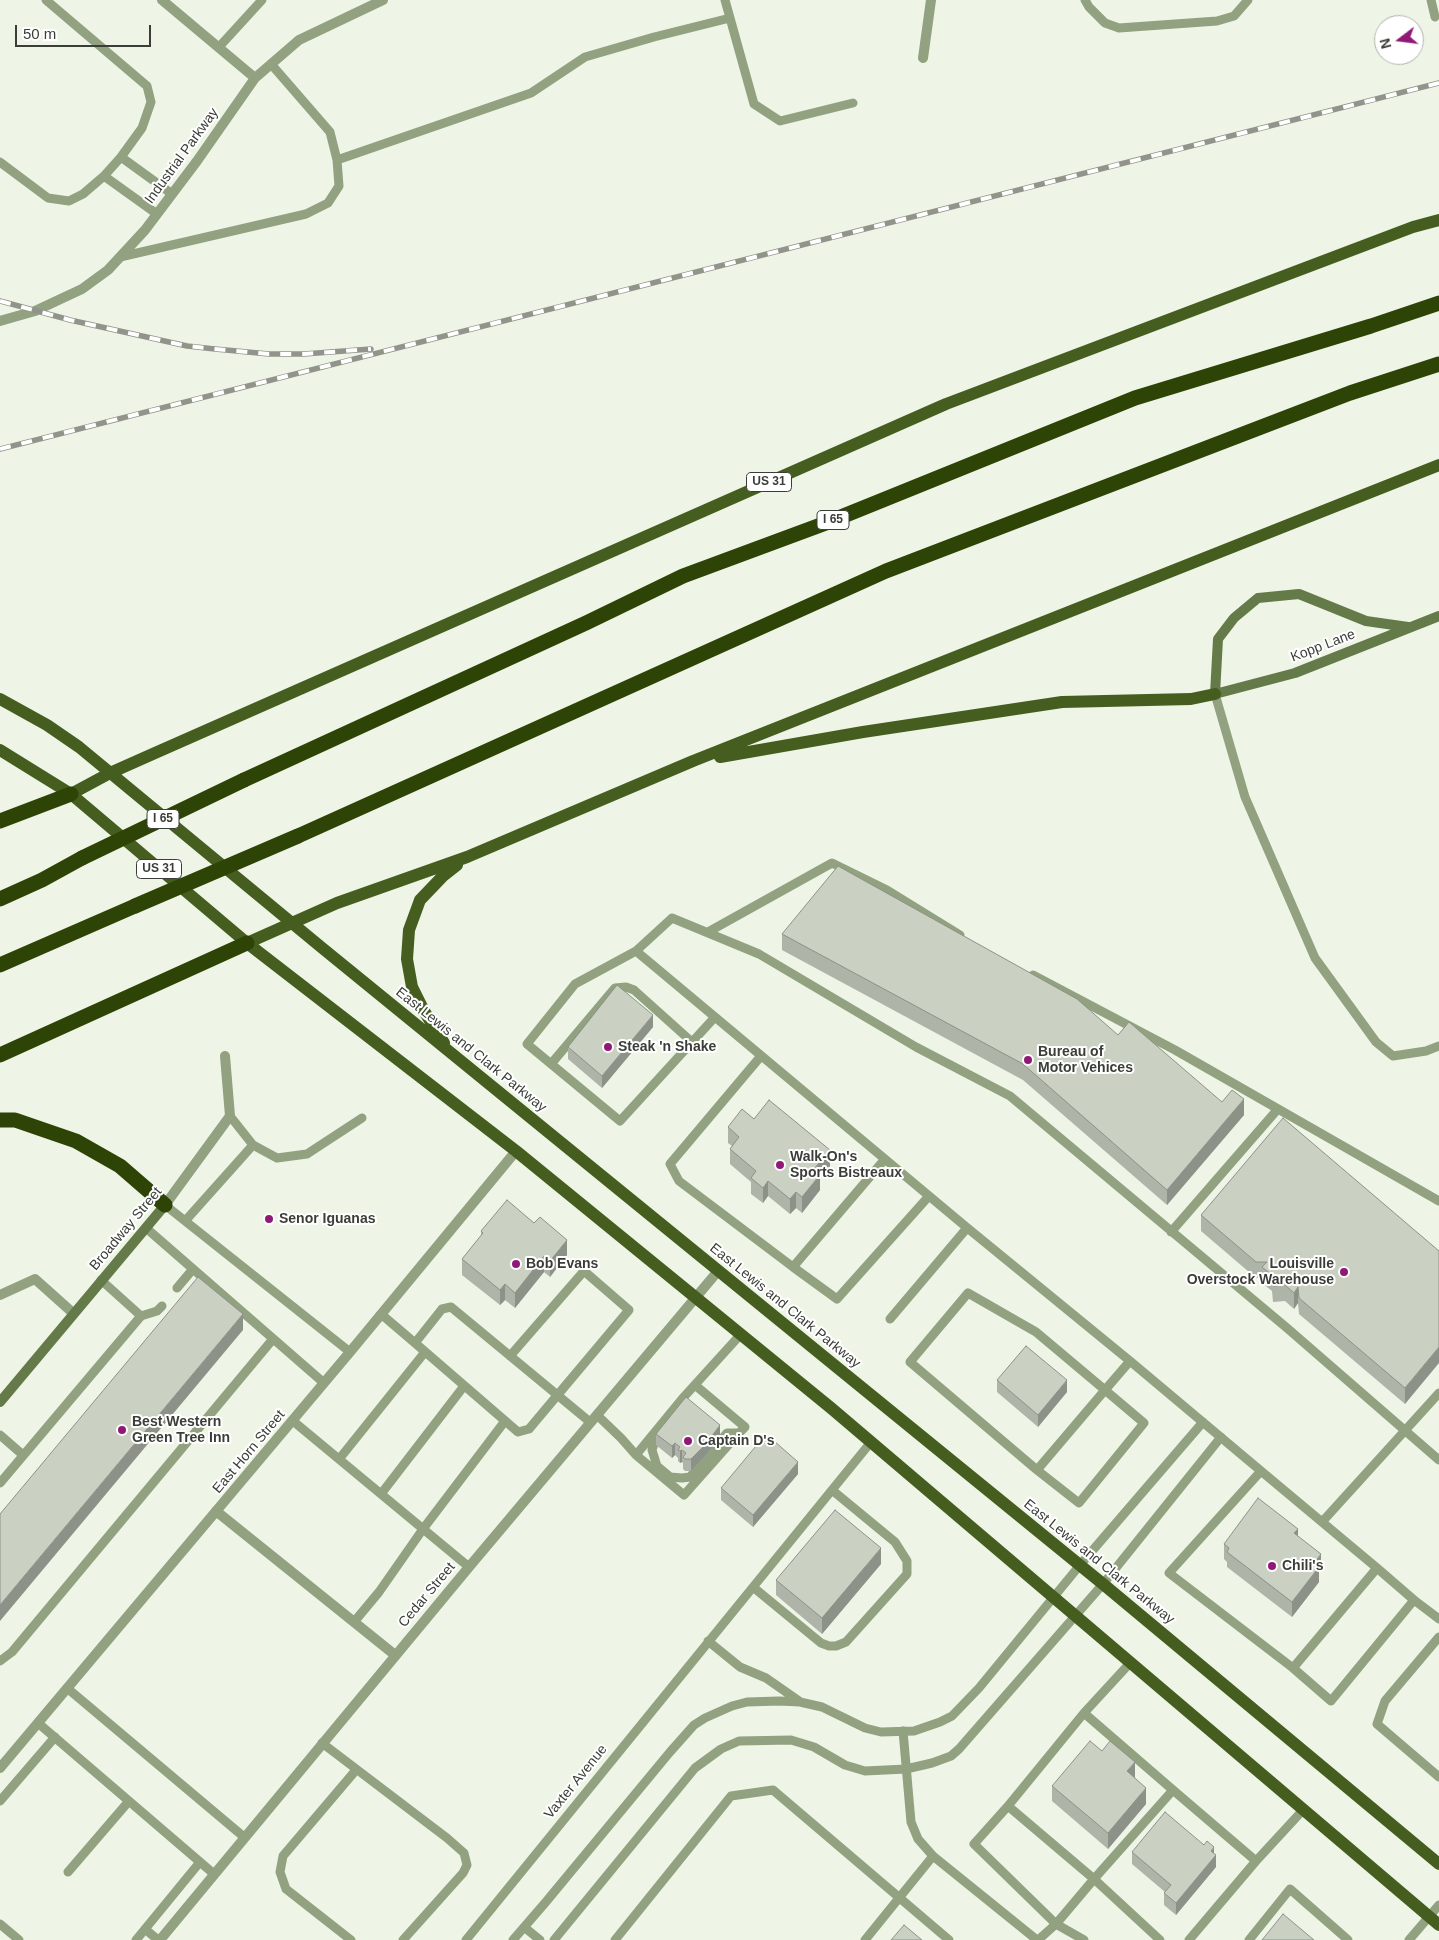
<!DOCTYPE html>
<style>
body{margin:0}
#map{position:relative;width:1439px;height:1940px;overflow:hidden;background:#eef5e6;font-family:Helvetica,sans-serif}
canvas{display:block}
.north{position:absolute;left:1374px;top:15px;width:50px;height:50px;box-sizing:border-box;background:#fff;border:1px solid #b1b2af;border-radius:50%;rotate:255deg;font-size:14px;font-weight:700;line-height:20px;text-align:center;color:#3b3e38}
.north::after{content:'';display:block;margin:auto;width:18px;height:22px;background:#901978;clip-path:polygon(50% 0,100% 100%,50% 72%,0 100%)}
.scale{position:absolute;left:15px;top:25px;width:136px;height:22px;box-sizing:border-box;border:2px solid #3b3e38;border-top:0;padding-left:6px;font-size:15px;line-height:18px;white-space:nowrap;color:#3b3e38;-webkit-text-stroke:4px #fff;paint-order:stroke}
</style>
<div id="map">
<canvas width="1439" height="1940"></canvas>
<div class="north">N</div>
<div class="scale">50 m</div>
</div>
<script>
const g = document.querySelector('canvas').getContext('2d');
g.lineJoin = 'round';
function poly(rows) {
  const path = new Path2D();
  for (const r of rows) {
    path.moveTo(r[0], r[1]);
    for (let i = 2; i < r.length; i += 2) path.lineTo(r[i], r[i + 1]);
  }
  return path;
}
function strokePath(path, color, width, dash) {
  g.strokeStyle = color;
  g.lineWidth = width;
  g.lineCap = dash ? 'butt' : 'round';
  g.setLineDash(dash || []);
  g.stroke(path);
}
function paint(path, color) {
  g.fillStyle = color;
  g.fill(path, 'evenodd');
}
function label(font, color, halo, rows, align = 'center') {
  g.font = font + ' Helvetica,sans-serif';
  g.lineWidth = 4;
  g.setLineDash([]);
  g.textBaseline = 'middle';
  g.strokeStyle = halo;
  g.fillStyle = color;
  for (const [text, x, y, turn = 0] of rows) {
    g.save();
    g.translate(x, y);
    g.rotate((+turn || 0) * Math.PI / 180);
    g.textAlign = isNaN(turn) ? turn : align;
    if (halo) g.strokeText(text, 0, 0);
    g.fillText(text, 0, 0);
    g.restore();
  }
}
strokePath(poly([
 [725,0,754,104,780,121,853,103],
 [1085,0,1089,7,1105,23,1119,28,1217,21,1234,16,1248,0],
 [1431,0,1435,17],
 [219,47,262,0],
 [121,157,172,194],
 [337,160,531,93,585,57,654,37,730,18],
 [0,162,48,198,69,201,83,194,104,176,121,157,142,128,151,102,147,86,46,0],
 [104,176,157,214],
 [120,257,306,214,328,203,339,186,337,160,330,132,271,64],
 [1215,694,1245,797,1315,958,1376,1042,1393,1056,1426,1051,1439,1046],
 [708,932,832,863,887,890,960,935],
 [636,951,965,1226,1130,1361,1105,1390,1037,1470,910,1362,968,1293,1036,1332,1105,1390,1144,1423,1079,1503,1037,1470],
 [1033,975,1175,1050,1439,1201],
 [715,1017,620,1121,527,1044,575,984,636,951,672,918,759,954,916,1047,1010,1096,1287,1328,1439,1460],
 [761,1056,670,1164,679,1181,793,1267,885,1159],
 [551,1064,615,988,626,987,634,990,692,1042],
 [253,1145,277,1158,307,1154,362,1118],
 [165,1205,350,1352],
 [186,1220,253,1145,230,1116],
 [146,1228,324,1383],
 [1171,1232,1277,1110],
 [793,1267,837,1299,929,1196],
 [101,1280,141,1316],
 [177,1288,193,1269],
 [381,1314,415,1343,442,1309,451,1307,590,1422],
 [890,1319,967,1228],
 [415,1343,518,1432,529,1429,629,1310,584,1271,510,1356],
 [1130,1361,1261,1471,1169,1573,1293,1668,1377,1568,1261,1471],
 [597,1415,621,1438,636,1455,682,1399,741,1334],
 [293,1421,469,1567],
 [663,1432,655,1441,652,1450,657,1466,670,1477,682,1478,690,1477,727,1433,739,1433],
 [0,1435,23,1455],
 [636,1455,684,1495,739,1433,745,1427,695,1385],
 [340,1458,425,1352],
 [0,1483,141,1316,157,1311,162,1306],
 [381,1494,464,1386],
 [1322,1522,1439,1393],
 [753,1587,821,1643,829,1646,836,1646,846,1642,907,1574,907,1561,895,1542,832,1490],
 [1414,1600,1439,1619],
 [354,1622,379,1592,423,1529,505,1421],
 [1439,1637,1385,1701,1377,1724,1439,1777],
 [708,1641,740,1667,766,1678,799,1701],
 [0,1661,12,1652,273,1339],
 [1130,1663,1084,1713,1173,1790],
 [1293,1668,1331,1701,1414,1600,1377,1568],
 [67,1688,244,1837],
 [38,1723,214,1874],
 [903,1731,911,1822,918,1839,933,1856,1037,1940],
 [322,1743,447,1838,464,1853,467,1865,463,1873,403,1940],
 [0,1801,55,1737],
 [1008,1806,974,1844,1056,1924,1094,1879,1008,1806,1084,1713],
 [68,1872,129,1801],
 [0,1924,19,1940],
 [524,1927,540,1940],
 [145,1929,158,1940],
 [136,1940,200,1862],
 [351,1940,286,1889,280,1872,283,1856,356,1770],
 [466,1940,871,1442],
 [513,1940,545,1903,670,1752,694,1725,705,1718,732,1706,747,1702,779,1701,800,1702,822,1707,865,1728,881,1732,914,1731,940,1722,952,1716,979,1688,1080,1565,1203,1422],
 [554,1940,695,1768,721,1749,739,1741,791,1740,814,1747,845,1765,865,1771,906,1769,932,1763,951,1756,959,1749,1103,1584,1221,1437],
 [615,1940,731,1796,773,1790,949,1940],
 [865,1940,933,1856],
 [1038,1940,1056,1924,1084,1940],
 [1160,1940,1094,1879,1173,1790,1256,1861],
 [1189,1940,1256,1861,1303,1810],
 [1249,1940,1290,1889,1348,1940],
 [1409,1940,1439,1905]
]), '#92a180', 9);
strokePath(poly([
 [162,0,255,78],
 [923,58,931,0],
 [0,321,35,311,82,289,108,270,145,230,197,161,255,78,299,40,383,0],
 [165,1205,230,1116,225,1056],
 [0,1295,35,1279,73,1313],
 [216,1511,395,1655],
 [0,1768,350,1352,516,1151],
 [160,1940,469,1567,718,1271]
]), '#92a180', 10);
strokePath(poly([
 [1408,627,1366,621,1299,594,1258,598,1234,618,1218,639,1215,694,1295,673,1439,616],
 [0,1402,165,1205]
]), '#657a49', 10);
strokePath(poly([
 [0,699,47,725,79,747,321,947,1103,1584,1439,1864],
 [0,750,71,794,247,943,516,1151,695,1297,831,1408,1439,1925],
 [720,757,863,732,1062,702,1191,699,1215,694],
 [71,794,110,773,155,753,946,404,1413,227,1439,220],
 [247,943,337,903,467,857,693,761,1439,465],
 [444,1043,424,1011,412,987,407,959,409,930,420,900,443,876,457,865]
]), '#455e1f', 12);
strokePath(poly([
 [244,780,586,623,683,576,826,523,1135,398,1371,326,1439,303],
 [0,821,71,794],
 [298,836,886,571,1350,393,1439,364],
 [0,899,42,880,82,858],
 [0,965,135,906],
 [0,1055,247,943],
 [0,1120,15,1120,76,1141,120,1166,165,1205]
]), '#2e4406', 15);
const rail = poly([
 [0,301,70,320,187,346,215,349,269,354,304,354,371,349],
 [0,449,1439,83]
]);
strokePath(rail, '#90948a', 5.5);
strokePath(rail, '#fff', 4, [11]);
strokePath(poly([
 [82,858,244,780],
 [135,906,298,836]
]), '#2e4406', 15);
paint(poly([
 [782,934,1118,1035,1222,1102,1244,1115,1167,1205,1023,1080,782,950],
 [653,1027,602,1088,568,1059,568,1047],
 [754,1119,830,1166,820,1177,820,1190,802,1213,796,1208,790,1214,768,1196,763,1203,751,1194,751,1182,730,1164,730,1149,732,1146,728,1143,728,1127],
 [1201,1215,1439,1251,1405,1404,1299,1314,1298,1303,1294,1309,1285,1301,1273,1302,1272,1291,1262,1283,1262,1278,1256,1278,1201,1231],
 [481,1231,567,1255,550,1277,544,1272,515,1308,505,1300,500,1305,462,1275,462,1259,481,1236],
 [997,1380,1067,1392,1038,1427,997,1392],
 [656,1434,720,1437,706,1455,691,1471,685,1471,683,1469,683,1463,682,1462,680,1463,678,1461,678,1458,675,1455,672,1458,656,1445],
 [798,1474,753,1527,721,1500,721,1488],
 [1298,1536,1321,1569,1319,1572,1319,1582,1292,1617,1227,1567,1227,1562,1224,1559,1224,1544],
 [881,1564,822,1634,776,1595,776,1580],
 [1135,1777,1146,1804,1108,1849,1052,1801,1052,1786],
 [1132,1852,1214,1854,1216,1867,1176,1915,1164,1905,1164,1893,1165,1892,1132,1864]
]), '#aeb4a8');
paint(poly([
 [653,1015,653,1027,602,1088,602,1076],
 [1244,1099,1244,1115,1167,1205,1167,1190],
 [830,1150,830,1166,820,1177,820,1190,802,1213,802,1197,814,1169],
 [768,1181,768,1196,763,1203,763,1188],
 [796,1192,796,1208,790,1214,790,1199],
 [567,1240,567,1255,550,1277,550,1261],
 [544,1256,544,1272,515,1308,515,1293],
 [505,1284,505,1300,500,1305,500,1290],
 [1298,1287,1298,1303,1294,1309,1294,1293],
 [243,1314,243,1330,0,1621,0,1605],
 [1439,1347,1439,1363,1405,1404,1405,1388],
 [1067,1380,1067,1392,1038,1427,1038,1415],
 [720,1425,720,1437,706,1455,691,1471,691,1459],
 [675,1443,675,1455,672,1458,672,1446],
 [682,1450,682,1462,680,1463,680,1451],
 [798,1462,798,1474,753,1527,753,1515],
 [1298,1529,1298,1544,1294,1533],
 [881,1548,881,1564,822,1634,822,1618],
 [1321,1554,1321,1569,1319,1572,1319,1582,1292,1617,1292,1602,1314,1563],
 [1135,1762,1135,1777,1127,1787,1127,1771],
 [1146,1788,1146,1804,1108,1849,1108,1833],
 [1214,1847,1214,1856,1216,1855,1216,1867,1176,1915,1176,1903]
]), '#8d9288');
const building = poly([
 [838,866,1077,999,1118,1035,1129,1022,1222,1102,1232,1090,1244,1099,1167,1190,1023,1064,782,934,838,866],
 [617,985,653,1015,602,1076,568,1047,617,985],
 [769,1100,830,1150,814,1169,820,1175,802,1197,796,1192,790,1199,768,1181,763,1188,751,1178,756,1171,730,1149,739,1137,728,1127,742,1109,754,1119,769,1100],
 [1283,1118,1439,1251,1439,1347,1405,1388,1299,1298,1298,1287,1294,1293,1285,1285,1273,1286,1272,1275,1262,1267,1267,1262,1256,1262,1201,1215,1283,1118],
 [507,1200,534,1223,540,1217,567,1240,550,1261,544,1256,515,1293,505,1284,500,1290,462,1259,483,1233,481,1231,507,1200],
 [198,1277,243,1314,0,1605,0,1514,198,1277],
 [1026,1346,1067,1380,1038,1415,997,1380,1026,1346],
 [686,1397,720,1425,706,1444,691,1459,685,1459,683,1457,686,1453,682,1450,680,1451,678,1450,680,1447,675,1443,672,1446,656,1434,686,1397],
 [766,1434,798,1462,753,1515,721,1488,766,1434],
 [1258,1498,1298,1529,1294,1533,1321,1554,1314,1563,1319,1567,1292,1602,1227,1552,1229,1548,1224,1544,1258,1498],
 [835,1510,881,1548,822,1618,776,1580,835,1510],
 [1090,1741,1102,1751,1110,1741,1135,1762,1127,1771,1146,1788,1108,1833,1052,1786,1090,1741],
 [1165,1812,1204,1845,1207,1841,1214,1847,1211,1851,1216,1855,1176,1903,1164,1893,1171,1885,1132,1852,1165,1812],
 [1283,1914,1314,1940,1262,1940,1283,1914],
 [904,1925,922,1940,891,1940,904,1925]
]);
paint(building, '#cad1c3');
strokePath(building, '#8d9288', 1);
for (const [x, y, r, color] of [
 [608,1047,5,"#901978"],
 [1028,1060,5,"#901978"],
 [780,1165,5,"#901978"],
 [269,1219,5,"#901978"],
 [516,1264,5,"#901978"],
 [1344,1272,5,"#901978"],
 [122,1430,5,"#901978"],
 [688,1441,5,"#901978"],
 [1272,1566,5,"#901978"]
]) {
  const dot = new Path2D();
  dot.arc(x, y, r, 0, 2 * Math.PI);
  g.fillStyle = color;
  g.fill(dot);
  strokePath(dot, '#fff', 2);
}
for (const [x, y, w] of [
 [769,482,45],
 [833,520,32],
 [163,819,32],
 [159,869,45]
]) {
  const box = new Path2D();
  box.roundRect(x - w / 2, y - 9.5, w, 19, 4);
  g.fillStyle = '#fff';
  g.fill(box);
  strokePath(box, '#3b3e38', 1);
}
label('bold 12px', '#3b3e38', null, [
 ["US 31",769,482],
 ["I 65",833,520],
 ["I 65",163,819],
 ["US 31",159,869]
]);
label('14px', '#3b3e38', '#fff', [
 ["Industrial Parkway",182,156,-54],
 ["Kopp Lane",1323,646,-21],
 ["East Lewis and Clark Parkway",471,1050,39],
 ["Broadway Street",126,1229,-50],
 ["East Lewis and Clark Parkway",785,1306,39],
 ["East Horn Street",249,1452,-50],
 ["East Lewis and Clark Parkway",1099,1562,39],
 ["Cedar Street",427,1595,-50],
 ["Vaxter Avenue",576,1782,-51]
]);
label('bold 14px', '#3b3e38', '#fff', [
 ["Steak 'n Shake",618,1047],
 ["Bureau of",1038,1052],
 ["Motor Vehices",1038,1068],
 ["Walk-On's",790,1157],
 ["Sports Bistreaux",790,1173],
 ["Senor Iguanas",279,1219],
 ["Bob Evans",526,1264],
 ["Louisville",1334,1264,"right"],
 ["Overstock Warehouse",1334,1280,"right"],
 ["Best Western",132,1422],
 ["Green Tree Inn",132,1438],
 ["Captain D's",698,1441],
 ["Chili's",1282,1566]
], 'left');
</script>
